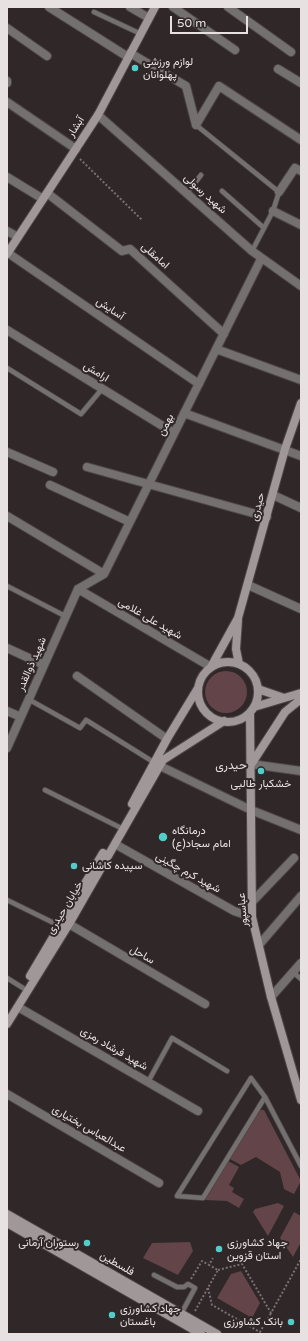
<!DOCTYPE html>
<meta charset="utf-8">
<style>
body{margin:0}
#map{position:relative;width:308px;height:1341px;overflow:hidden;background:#302728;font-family:"Varela Round",sans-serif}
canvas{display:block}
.frame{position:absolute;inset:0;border:8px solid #e7e1e1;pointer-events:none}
.scale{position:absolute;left:170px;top:16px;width:78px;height:18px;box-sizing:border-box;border:2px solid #e7e1e1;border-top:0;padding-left:5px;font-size:12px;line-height:14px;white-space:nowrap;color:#e7e1e1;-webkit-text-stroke:3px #302728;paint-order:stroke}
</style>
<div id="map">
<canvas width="308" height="1341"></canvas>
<div class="frame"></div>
<div class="scale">50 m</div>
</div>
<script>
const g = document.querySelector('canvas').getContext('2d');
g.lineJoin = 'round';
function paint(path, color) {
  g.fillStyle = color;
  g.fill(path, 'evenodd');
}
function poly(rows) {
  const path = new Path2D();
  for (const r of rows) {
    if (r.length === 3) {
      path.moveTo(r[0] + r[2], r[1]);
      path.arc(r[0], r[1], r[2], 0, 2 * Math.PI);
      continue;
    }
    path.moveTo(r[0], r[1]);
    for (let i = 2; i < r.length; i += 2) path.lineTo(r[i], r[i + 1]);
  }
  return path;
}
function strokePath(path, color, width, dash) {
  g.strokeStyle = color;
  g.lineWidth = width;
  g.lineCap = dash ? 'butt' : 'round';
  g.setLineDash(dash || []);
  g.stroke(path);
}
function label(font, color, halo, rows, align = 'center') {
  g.font = font + ' "Varela Round",Vazirmatn,sans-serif';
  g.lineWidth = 4;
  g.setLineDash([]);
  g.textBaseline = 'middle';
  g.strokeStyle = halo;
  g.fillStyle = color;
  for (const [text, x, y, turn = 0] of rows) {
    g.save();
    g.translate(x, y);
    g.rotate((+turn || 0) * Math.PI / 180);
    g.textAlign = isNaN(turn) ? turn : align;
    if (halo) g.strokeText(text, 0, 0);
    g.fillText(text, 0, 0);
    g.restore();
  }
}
paint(poly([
 [226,692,21],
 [261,1110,264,1110,301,1181,294,1194,284,1189,280,1172,256,1157,241,1165,230,1159,259,1111],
 [228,1161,239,1167,229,1185,234,1188,232,1192,244,1199,239,1208,227,1201,205,1200],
 [278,1203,284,1206,268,1236,253,1212,255,1209],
 [294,1212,301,1216,301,1242,293,1257,280,1238],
 [190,1242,193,1251,178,1275,143,1258,152,1243],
 [241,1271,260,1303,252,1318,217,1298,231,1274]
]), '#634448');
const lane = poly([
 [94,12,141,34],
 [196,125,279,192,273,211,252,251],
 [222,191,264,228],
 [187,193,201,175],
 [7,368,81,414,102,389],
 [7,586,65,616],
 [28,699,80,728,86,720,155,763],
 [45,790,119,827],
 [7,900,60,926],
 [293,972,301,979],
 [7,978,23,988],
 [148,1082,172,1038,227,1071],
 [265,1097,203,1198,177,1196,251,1078,265,1097,301,1166],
 [154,1275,177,1287,184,1287,188,1284,195,1288,181,1314]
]);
const street = poly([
 [49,7,128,57],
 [130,7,149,18],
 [173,7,235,50],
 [228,7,291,52],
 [7,28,47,56],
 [130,53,186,86,196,125],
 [278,69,301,83],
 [7,81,7,83],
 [7,102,76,149],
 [98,115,252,251,301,286],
 [196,125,219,86,301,140],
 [7,177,43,199],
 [279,192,295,168,301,171],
 [47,193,122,251,130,249,224,334],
 [273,211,301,225],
 [7,231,18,237],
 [8,253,199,384],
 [7,330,174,433],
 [216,349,301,380],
 [184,413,301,456],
 [7,452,53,472],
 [87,467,267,517],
 [50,485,130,522],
 [273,495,301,508],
 [7,516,104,574],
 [248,585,301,609],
 [78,589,104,574,261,259],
 [78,589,211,667],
 [7,648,44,665],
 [77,676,167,739],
 [7,711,21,717],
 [7,748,78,589],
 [251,764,301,771],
 [160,766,251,810,301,830],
 [115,844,234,911,252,917],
 [252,902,294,858],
 [69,924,205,1004],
 [259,945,301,896],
 [271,997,301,963],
 [18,1007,198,1111],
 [7,1094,159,1183]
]);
const secondary = poly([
 [7,254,98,115,155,7],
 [238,620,236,649,239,664],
 [228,692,30],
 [211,667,238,618,285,449,301,403],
 [258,689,284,698],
 [254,707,301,693],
 [250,713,252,917,271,997,301,1100],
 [252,763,285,712,301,699],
 [132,804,167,739,198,688],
 [30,976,103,853],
 [7,1024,69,924,163,760,224,721],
 [7,1214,217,1334],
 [7,1223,201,1334]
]);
strokePath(lane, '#4d4546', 6);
strokePath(street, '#4d4546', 10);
strokePath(secondary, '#4d4546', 10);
strokePath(poly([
 [80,159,142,220],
 [218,1270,242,1264,271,1313,301,1259],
 [191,1279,202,1261,209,1265],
 [208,1288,212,1305,260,1332,271,1313],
 [195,1311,218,1270,209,1265,213,1258]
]), '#797172', 2, [2, 2]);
strokePath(lane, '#747070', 4.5);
strokePath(street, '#747070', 8);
strokePath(secondary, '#9f9798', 8);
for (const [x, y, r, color] of [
 [135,68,4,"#53cdc9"],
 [261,771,4,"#53cdc9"],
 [163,837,5,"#53cdc9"],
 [74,866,4,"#53cdc9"],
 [87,1243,4,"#53cdc9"],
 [219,1249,4,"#53cdc9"],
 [112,1315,4,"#53cdc9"],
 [291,1322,4,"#53cdc9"]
]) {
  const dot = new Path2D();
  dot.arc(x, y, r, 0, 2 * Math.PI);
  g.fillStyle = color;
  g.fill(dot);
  strokePath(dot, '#302728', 1.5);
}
label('11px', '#e7e1e1', '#302728', [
 ["لوازم ورزشی",143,62],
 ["پهلوانان",143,75],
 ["خشکبار طالبی",261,784,"center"],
 ["درمانگاه",172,831],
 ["امام سجاد(ع)",172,844],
 ["سپیده کاشانی",82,866],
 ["رستوران آرمانی",79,1243,"right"],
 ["جهاد کشاورزی",227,1243],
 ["استان قزوین",227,1256],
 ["جهاد کشاورزی",120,1309],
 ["باغستان",120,1322],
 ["بانک کشاورزی",283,1322,"right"]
], 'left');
label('11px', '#e7e1e1', '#302728', [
 ["آبشار",76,127,-57],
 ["شهید رسولی",205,194,42],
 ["امامقلی",155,256,42],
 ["آسایش",110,309,34],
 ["ارامش",96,372,32],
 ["بهمن",166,425,-63],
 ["حیدری",258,507,-75],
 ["شهید علی غلامی",150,619,30],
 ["شهید ذوالقدر",32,664,-66],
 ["شهید کرم چگینی",188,873,29],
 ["خیابان حیدری",65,908,-59],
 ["عباسپور",243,910,-95],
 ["ساحل",142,955,30],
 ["شهید فرشاد رمزی",114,1049,30],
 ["عبدالعباس بختیاری",89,1129,30],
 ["فلسطین",117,1264,30]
]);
label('12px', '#e7e1e1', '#302728', [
 ["حیدری",231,766]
]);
</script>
